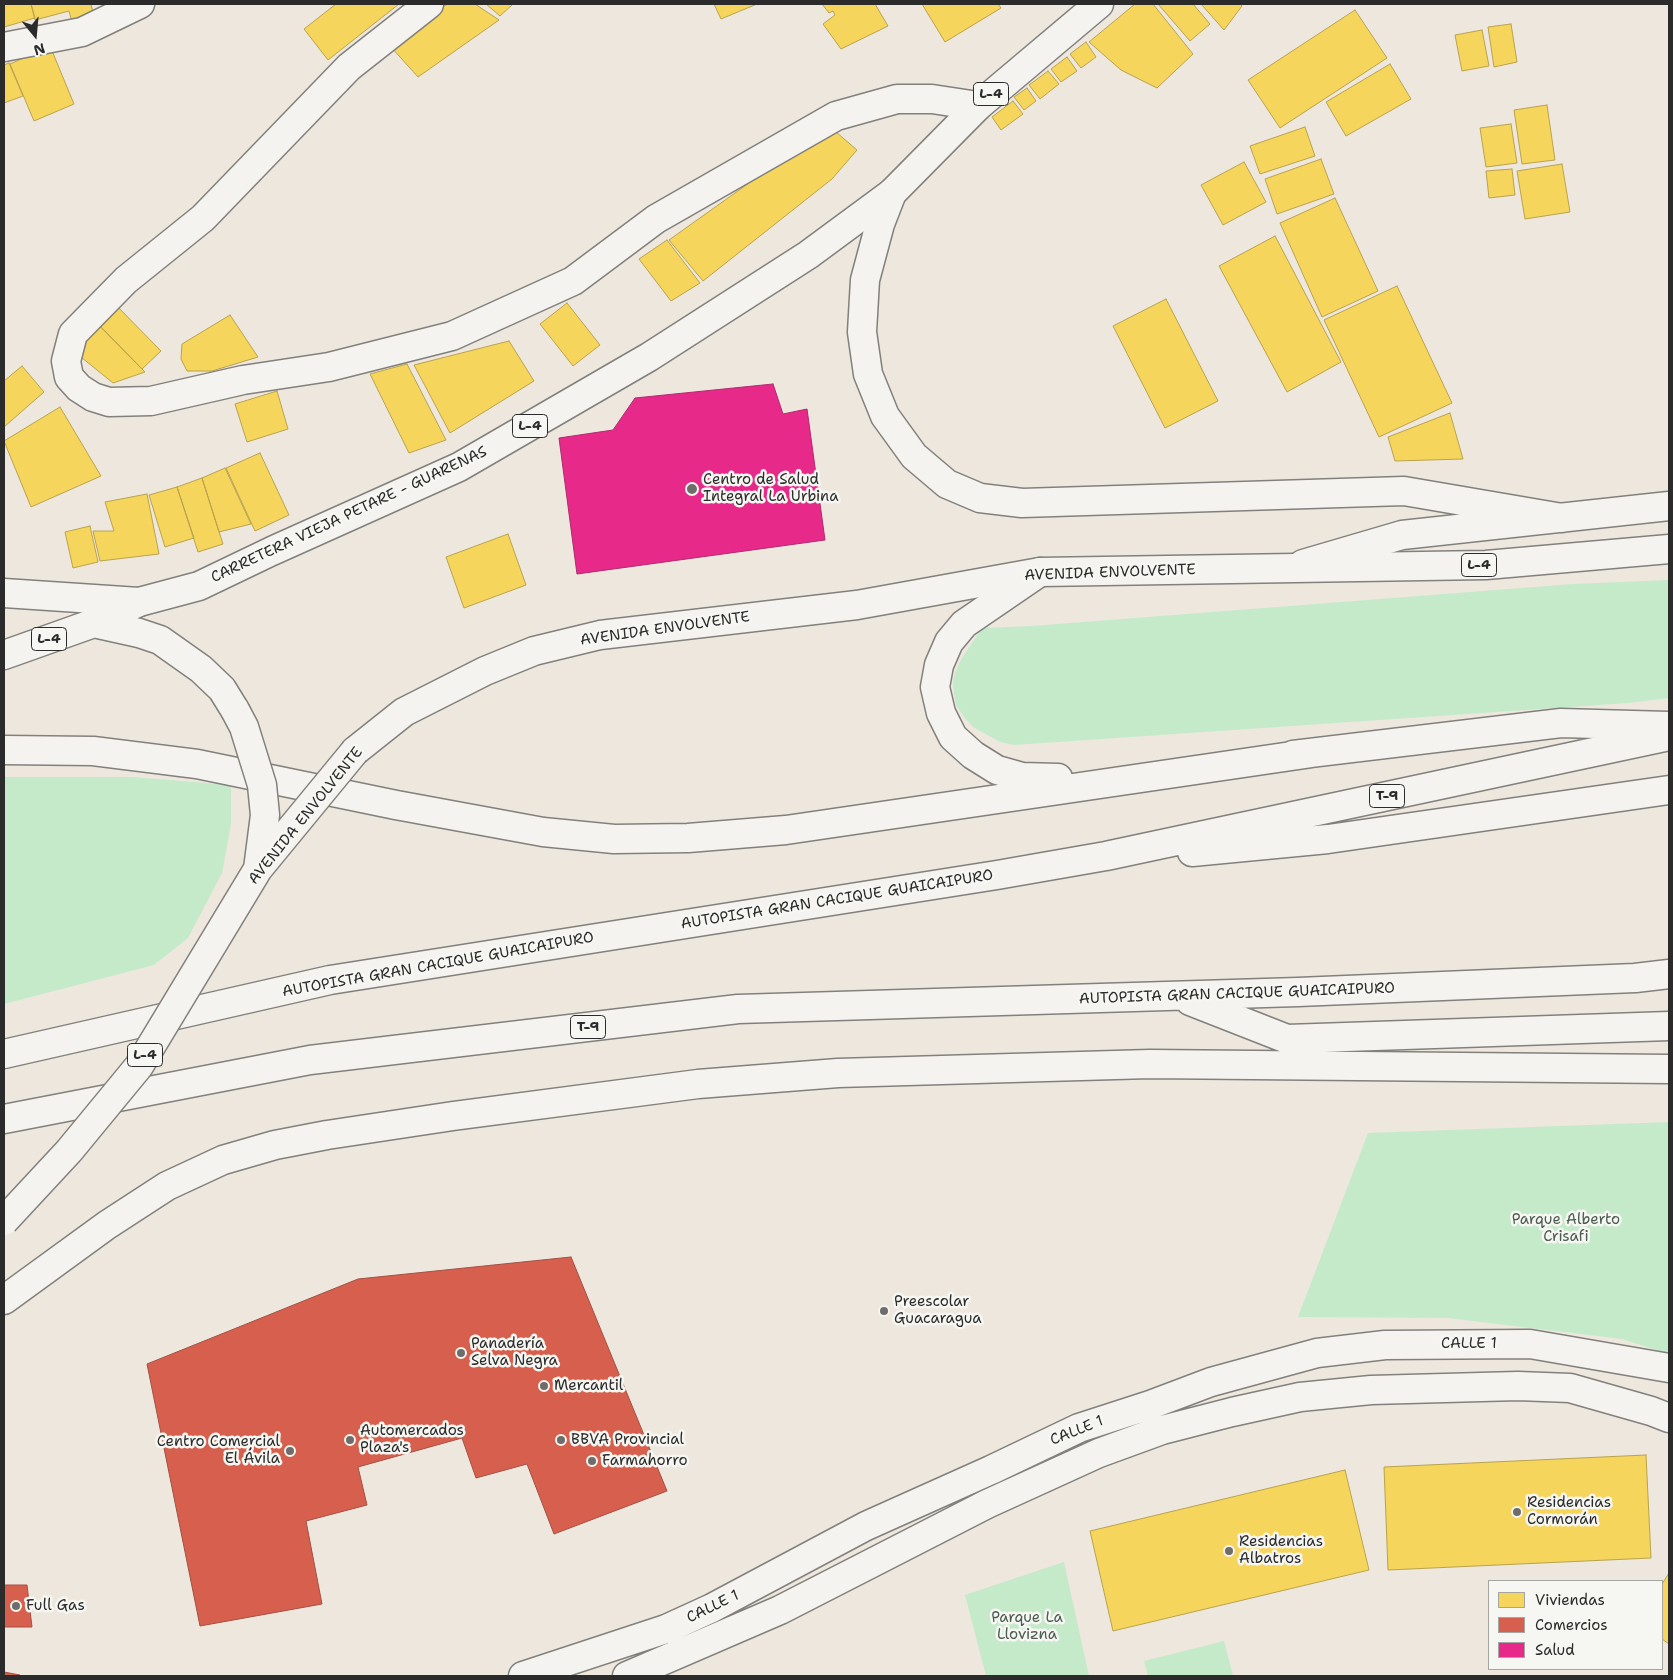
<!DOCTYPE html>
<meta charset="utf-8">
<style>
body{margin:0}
#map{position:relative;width:1673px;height:1680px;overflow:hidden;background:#ede7de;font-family:"Shantell Sans",sans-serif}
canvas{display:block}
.frame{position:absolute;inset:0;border:5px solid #2b2b2b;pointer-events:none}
.legend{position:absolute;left:1488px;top:1580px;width:175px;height:90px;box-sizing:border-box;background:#f6f6f2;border:1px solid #a5a5a2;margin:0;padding:6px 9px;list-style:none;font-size:15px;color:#2b2b2b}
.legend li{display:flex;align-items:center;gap:10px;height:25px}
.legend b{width:25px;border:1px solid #a5a5a2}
.north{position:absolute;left:10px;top:10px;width:50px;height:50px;-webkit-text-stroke:4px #f6f6f2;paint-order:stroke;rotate:163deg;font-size:14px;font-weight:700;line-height:20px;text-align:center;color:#2b2b2b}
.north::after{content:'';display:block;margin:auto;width:18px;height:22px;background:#2b2b2b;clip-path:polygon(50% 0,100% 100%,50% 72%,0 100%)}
</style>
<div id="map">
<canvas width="1673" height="1680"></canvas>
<div class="frame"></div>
<ul class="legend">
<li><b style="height:14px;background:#f6d55c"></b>Viviendas</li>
<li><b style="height:14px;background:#d6604d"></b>Comercios</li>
<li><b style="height:14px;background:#e7298a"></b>Salud</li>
</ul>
<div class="north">N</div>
</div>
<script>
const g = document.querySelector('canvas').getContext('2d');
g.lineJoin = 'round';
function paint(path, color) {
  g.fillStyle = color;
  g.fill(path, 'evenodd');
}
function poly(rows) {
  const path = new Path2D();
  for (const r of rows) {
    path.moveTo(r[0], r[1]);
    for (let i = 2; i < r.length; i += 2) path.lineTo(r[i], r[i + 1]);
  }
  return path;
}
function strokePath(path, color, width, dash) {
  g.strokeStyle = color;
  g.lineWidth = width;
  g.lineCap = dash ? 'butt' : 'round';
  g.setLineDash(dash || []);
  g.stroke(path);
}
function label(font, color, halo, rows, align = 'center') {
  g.font = font + ' "Shantell Sans",sans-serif';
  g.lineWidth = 5;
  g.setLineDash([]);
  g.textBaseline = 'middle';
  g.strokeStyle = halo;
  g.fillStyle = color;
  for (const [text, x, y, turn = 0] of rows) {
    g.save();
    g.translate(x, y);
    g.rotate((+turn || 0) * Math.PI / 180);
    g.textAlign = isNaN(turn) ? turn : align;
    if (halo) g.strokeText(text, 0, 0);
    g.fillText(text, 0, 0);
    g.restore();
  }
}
paint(poly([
 [1669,580,1669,698,1628,703,1014,745,1000,742,973,727,964,717,956,705,954,693,953,680,956,670,962,658,982,628,1032,626,1573,584],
 [4,777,132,777,231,785,231,824,222,873,188,938,154,965,4,1004],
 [1669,1122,1669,1354,1622,1339,1448,1318,1298,1317,1368,1133],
 [1064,1562,1089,1676,986,1676,965,1595],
 [1224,1641,1233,1676,1148,1676,1144,1661]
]), '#c5eaca');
const homes = poly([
 [4,4,31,4,35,18,4,27,4,4],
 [31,4,94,4,91,5,94,15,72,22,69,11,35,20,31,4],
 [336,4,399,4,328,60,304,29,336,4],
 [447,4,475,4,499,20,418,77,391,47,447,4],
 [486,4,513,4,500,16,486,4],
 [714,4,757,4,721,19,714,4],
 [822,4,875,4,888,26,841,49,823,24,835,15,833,11,829,13,822,4],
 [922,4,998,4,1001,8,945,42,922,4],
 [1135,4,1153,4,1193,54,1157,88,1121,70,1089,42,1135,4],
 [1158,4,1193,4,1210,24,1190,41,1158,4],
 [1201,4,1240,4,1242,6,1224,30,1201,4],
 [1355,10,1387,58,1280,128,1248,80,1355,10],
 [1511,24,1517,62,1494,67,1488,27,1511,24],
 [1482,30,1489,66,1462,71,1455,35,1482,30],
 [1086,42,1096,57,1081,68,1070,54,1086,42],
 [50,46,74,104,34,121,10,64,50,46],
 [1067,57,1077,71,1061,82,1051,69,1067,57],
 [9,63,23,96,4,103,4,65,9,63],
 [1390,64,1411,99,1346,136,1326,102,1390,64],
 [1048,71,1059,84,1040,99,1029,85,1048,71],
 [1027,88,1036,101,1024,110,1014,97,1027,88],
 [1013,101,1023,114,1001,130,992,117,1013,101],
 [1547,105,1555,160,1522,164,1514,110,1547,105],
 [1511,124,1517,163,1486,167,1480,128,1511,124],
 [829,126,857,150,832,179,703,281,669,240,829,126],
 [1305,127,1315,156,1260,174,1250,146,1305,127],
 [1321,159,1334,194,1277,214,1265,179,1321,159],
 [1244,162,1266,202,1223,225,1201,185,1244,162],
 [1562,164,1570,212,1525,219,1517,171,1562,164],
 [1512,169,1515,195,1489,198,1486,171,1512,169],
 [1335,198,1378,291,1322,317,1280,223,1335,198],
 [1275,236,1341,362,1287,392,1219,266,1275,236],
 [667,240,700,283,671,301,639,259,667,240],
 [1397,286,1452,403,1379,437,1324,320,1397,286],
 [1166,299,1218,401,1165,428,1113,326,1166,299],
 [112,301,161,351,142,369,93,319,112,301],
 [567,303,600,345,573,366,540,324,567,303],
 [230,315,258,357,212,371,187,371,181,359,182,344,230,315],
 [92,318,142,369,145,372,113,383,76,353,92,318],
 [509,341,534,381,450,433,414,365,509,341],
 [407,364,446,440,409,453,370,374,407,364],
 [22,366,44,392,4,427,4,381,22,366],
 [277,391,288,429,247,442,235,404,277,391],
 [60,407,101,476,31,507,4,441,60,407],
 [1450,413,1463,459,1395,461,1388,437,1450,413],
 [260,453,289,515,255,531,226,468,260,453],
 [225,468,251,524,219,532,202,478,225,468],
 [202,478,223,544,198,552,177,487,202,478],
 [177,487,194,538,165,547,149,495,177,487],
 [147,494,159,554,100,561,93,531,114,531,105,502,147,494],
 [90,526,98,562,73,568,65,532,90,526],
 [508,534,526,585,464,608,446,557,508,534],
 [1646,1455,1651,1558,1388,1570,1384,1467,1646,1455],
 [1345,1470,1369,1570,1113,1631,1090,1531,1345,1470],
 [1669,1573,1669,1644,1662,1639,1662,1584,1669,1573]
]);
paint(homes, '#f6d55c');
strokePath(homes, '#b9a24d', 1);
const shops = poly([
 [571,1257,667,1491,554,1534,527,1464,476,1478,462,1438,358,1467,367,1505,306,1521,322,1604,200,1626,147,1364,358,1279,571,1257],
 [4,1585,27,1585,32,1627,4,1627,4,1585],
 [4,1672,20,1675,20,1676,4,1676,4,1672]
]);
paint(shops, '#d6604d');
strokePath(shops, '#a35043', 1);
const health = poly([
 [773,384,783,414,807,409,825,540,577,574,559,438,613,430,635,398,773,384]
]);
paint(health, '#e7298a');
strokePath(health, '#af2a6e', 1);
const minor = poly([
 [429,4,349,67,203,218,126,280,73,334,66,361,69,377,79,388,93,397,109,402,151,401,243,380,329,367,452,336,573,281,656,219,836,116,897,99,932,99,978,106],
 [4,47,82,32,140,4],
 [892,193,880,224,865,280,862,332,868,374,885,416,914,456,947,484,980,498,1022,503,1404,491,1562,518],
 [1303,564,1402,535,1669,506],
 [4,593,139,602],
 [523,1676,666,1629,712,1608,866,1526,991,1470,1079,1428,1150,1405,1211,1382,1317,1353,1385,1345,1530,1344,1669,1368],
 [627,1676,780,1610,987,1504,1099,1453,1162,1430,1232,1412,1300,1397,1371,1390,1518,1386,1570,1388,1651,1411,1669,1418]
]);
const major = poly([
 [94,623,139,633,160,640,201,669,222,689,235,710],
 [4,655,94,623,139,602,199,586,272,551,459,467,649,357,808,255,892,193,978,106,1099,4],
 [355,751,404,712,485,671,534,651,600,635,857,605,1040,572,1486,565,1669,549]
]);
const highway = poly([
 [1040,572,964,624,949,642,939,665,935,687,941,713,953,737,973,755,997,770,1022,777,1058,778],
 [4,750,93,751,197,764,396,805,543,832,614,839,688,838,786,830,1312,753],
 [1293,755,1561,723,1668,726],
 [1192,852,1328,839,1669,790],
 [1190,1001,1287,1039,1669,1026],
 [4,1054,330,980,997,875,1106,856,1669,736],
 [4,1119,310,1060,738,1009,1298,992,1635,978,1669,974],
 [4,1300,107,1225,167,1186,223,1160,275,1145,327,1135,453,1116,698,1084,838,1073,1150,1064,1669,1069]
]);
strokePath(minor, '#82807c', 31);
strokePath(major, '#82807c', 31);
strokePath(highway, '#82807c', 31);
strokePath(minor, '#f4f3f0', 28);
strokePath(major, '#f4f3f0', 28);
strokePath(highway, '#f4f3f0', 28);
const majorBridge = poly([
 [235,710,244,727,262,785,265,815,258,869],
 [4,1221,69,1151,139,1066,258,869,355,751]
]);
strokePath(majorBridge, '#82807c', 31, []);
strokePath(majorBridge, '#f4f3f0', 28);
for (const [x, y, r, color] of [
 [692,489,6,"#6f6d6a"],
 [884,1311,5,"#6f6d6a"],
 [461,1353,5,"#6f6d6a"],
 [544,1386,5,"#6f6d6a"],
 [350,1440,5,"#6f6d6a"],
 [561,1440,5,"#6f6d6a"],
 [290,1451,5,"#6f6d6a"],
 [592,1461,5,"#6f6d6a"],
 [1517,1512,5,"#6f6d6a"],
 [1229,1551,5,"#6f6d6a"],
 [16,1606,5,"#6f6d6a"]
]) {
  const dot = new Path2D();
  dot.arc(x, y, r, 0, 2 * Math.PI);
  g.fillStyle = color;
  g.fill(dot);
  strokePath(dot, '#f6f6f2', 2);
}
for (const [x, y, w] of [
 [991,94,35],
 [530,426,35],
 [1479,565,35],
 [49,639,35],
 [1387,796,35],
 [588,1027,35],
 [145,1055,35]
]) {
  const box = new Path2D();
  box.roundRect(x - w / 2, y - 11.5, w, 23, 4);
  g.fillStyle = '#f6f6f2';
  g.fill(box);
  strokePath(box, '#2b2b2b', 1);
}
label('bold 14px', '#2b2b2b', null, [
 ["L-4",991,94],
 ["L-4",530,426],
 ["L-4",1479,565],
 ["L-4",49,639],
 ["T-9",1387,796],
 ["T-9",588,1027],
 ["L-4",145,1055]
]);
label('15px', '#2b2b2b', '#f6f6f2', [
 ["Centro de Salud",703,480],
 ["Integral La Urbina",703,497],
 ["Preescolar",894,1302],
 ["Guacaragua",894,1319],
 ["Panadería",471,1344],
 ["Selva Negra",471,1361],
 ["Mercantil",554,1386],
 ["Automercados",360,1431],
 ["Plaza's",360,1448],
 ["BBVA Provincial",571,1440],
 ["Centro Comercial",280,1442,"right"],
 ["El Ávila",280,1459,"right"],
 ["Farmahorro",602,1461],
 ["Residencias",1527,1503],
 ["Cormorán",1527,1520],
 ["Residencias",1239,1542],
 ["Albatros",1239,1559],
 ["Full Gas",26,1606]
], 'left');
label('15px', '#2b2b2b', '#f6f6f2', [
 ["CARRETERA VIEJA PETARE - GUARENAS",349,515,-25],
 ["AVENIDA ENVOLVENTE",1110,573,-2],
 ["AVENIDA ENVOLVENTE",665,629,-8],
 ["AVENIDA ENVOLVENTE",306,816,-51],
 ["AUTOPISTA GRAN CACIQUE GUAICAIPURO",837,900,-9],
 ["AUTOPISTA GRAN CACIQUE GUAICAIPURO",438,965,-10],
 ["AUTOPISTA GRAN CACIQUE GUAICAIPURO",1237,994,-2],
 ["CALLE 1",1469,1344],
 ["CALLE 1",1077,1431,-22],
 ["CALLE 1",713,1607,-26]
]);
label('15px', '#4a5b4f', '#f6f6f2', [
 ["Parque Alberto",1566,1220],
 ["Crisafi",1566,1237],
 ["Parque La",1027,1618],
 ["Llovizna",1027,1635]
]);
</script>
